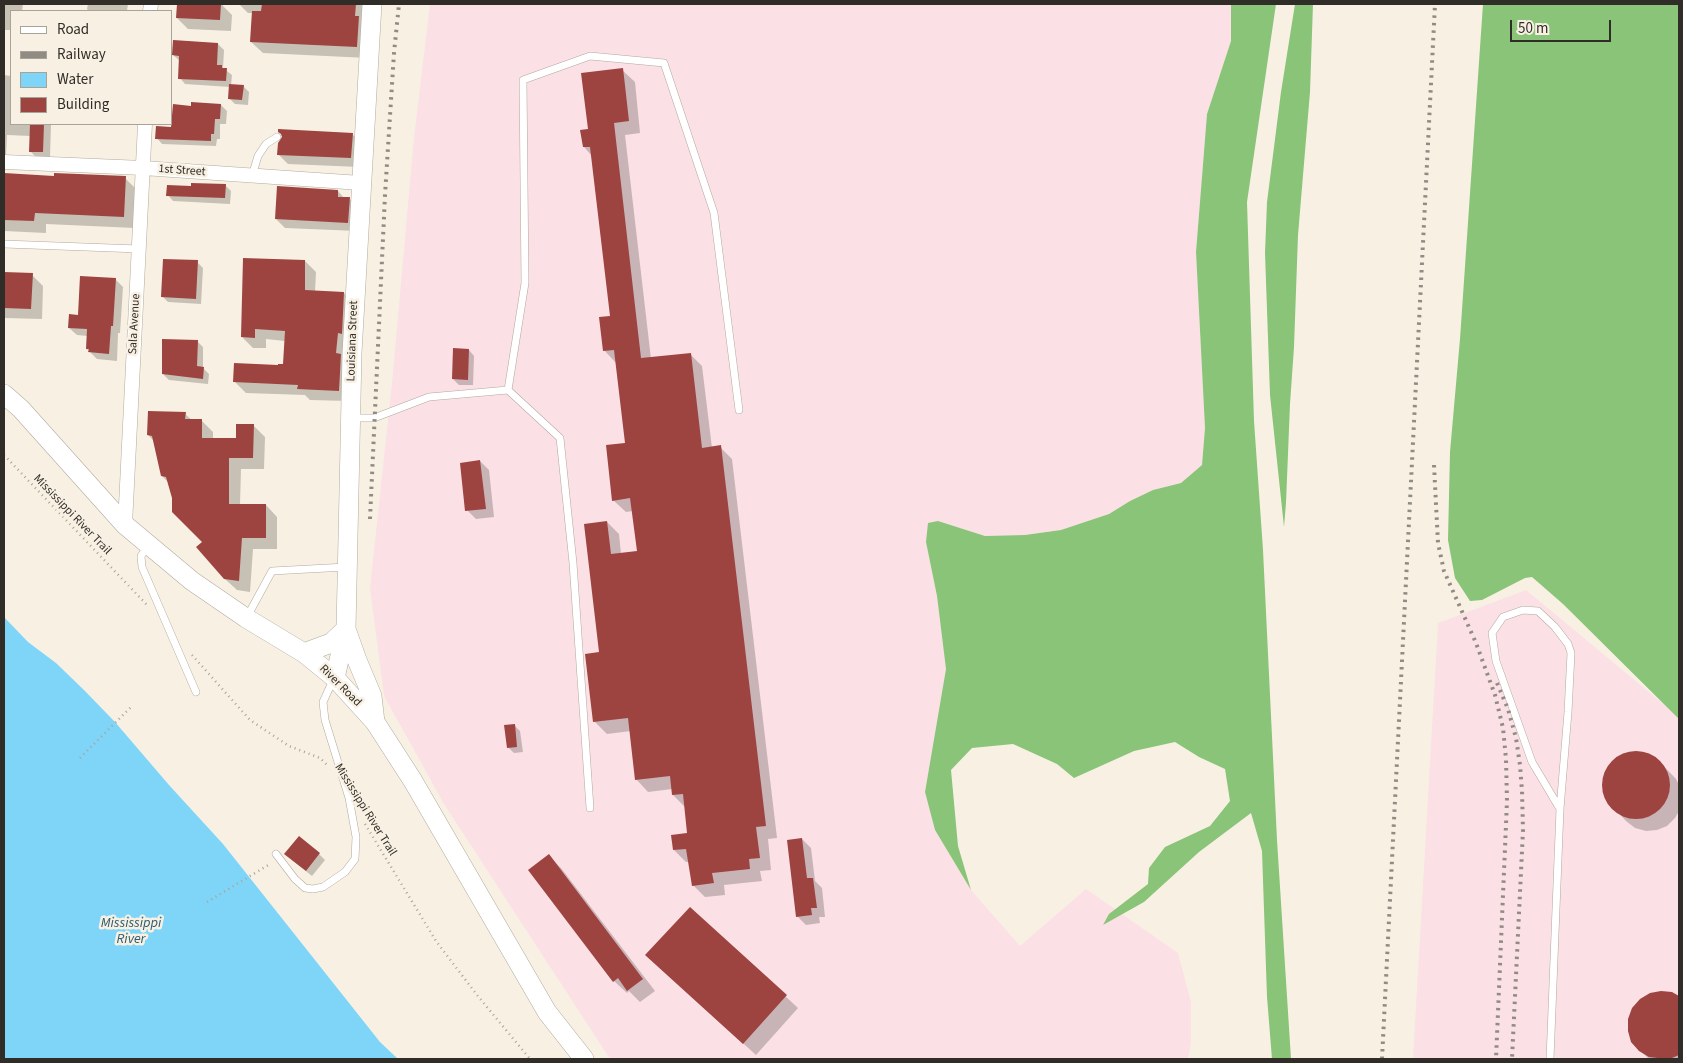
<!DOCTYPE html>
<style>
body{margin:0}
#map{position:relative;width:1683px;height:1063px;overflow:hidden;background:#f8f1e3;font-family:"Source Sans 3",sans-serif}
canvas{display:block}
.frame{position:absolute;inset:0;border:5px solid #302d28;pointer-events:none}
.legend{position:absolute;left:10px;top:10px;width:162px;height:115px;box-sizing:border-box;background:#f8f1e3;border:1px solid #a8a398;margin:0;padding:6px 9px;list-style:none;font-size:15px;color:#302d28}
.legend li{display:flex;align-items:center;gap:10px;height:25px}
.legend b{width:25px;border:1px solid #a8a398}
.scale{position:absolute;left:1510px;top:20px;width:101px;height:22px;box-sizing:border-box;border:2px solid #302d28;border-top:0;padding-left:6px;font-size:15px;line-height:18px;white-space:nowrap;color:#302d28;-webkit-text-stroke:4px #f8f1e3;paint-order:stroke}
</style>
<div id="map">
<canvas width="1683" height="1063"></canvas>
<div class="frame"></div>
<ul class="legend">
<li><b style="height:6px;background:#fff"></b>Road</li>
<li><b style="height:6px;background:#918c83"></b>Railway</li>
<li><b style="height:14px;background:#7fd5f8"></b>Water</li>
<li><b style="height:14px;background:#9d4340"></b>Building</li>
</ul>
<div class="scale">50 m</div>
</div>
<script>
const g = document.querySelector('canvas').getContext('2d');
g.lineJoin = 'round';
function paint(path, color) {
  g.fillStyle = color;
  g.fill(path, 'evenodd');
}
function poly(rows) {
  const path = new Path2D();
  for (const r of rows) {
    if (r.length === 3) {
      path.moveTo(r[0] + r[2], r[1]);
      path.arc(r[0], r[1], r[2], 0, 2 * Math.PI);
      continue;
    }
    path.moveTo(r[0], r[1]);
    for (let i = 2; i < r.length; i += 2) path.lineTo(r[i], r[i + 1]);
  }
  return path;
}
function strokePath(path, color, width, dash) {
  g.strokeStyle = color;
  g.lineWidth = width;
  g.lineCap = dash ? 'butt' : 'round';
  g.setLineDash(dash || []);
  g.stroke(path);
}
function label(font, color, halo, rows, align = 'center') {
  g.font = font + ' "Source Sans 3",sans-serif';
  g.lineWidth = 5;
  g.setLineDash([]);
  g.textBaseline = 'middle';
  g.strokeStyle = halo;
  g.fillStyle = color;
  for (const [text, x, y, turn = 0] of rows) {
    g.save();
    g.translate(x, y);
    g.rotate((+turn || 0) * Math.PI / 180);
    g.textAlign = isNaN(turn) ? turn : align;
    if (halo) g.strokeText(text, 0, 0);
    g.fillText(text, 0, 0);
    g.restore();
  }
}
paint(poly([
 [430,4,1231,4,1231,41,1207,114,1196,252,1205,428,1202,465,1181,483,1153,490,1130,501,1109,514,1061,530,1025,535,985,536,938,521,926,542,937,596,946,669,925,792,935,830,971,890,1020,946,1086,889,1178,953,1191,1002,1191,1043,1188,1059,610,1059,444,804,384,696,370,588,392,383,414,138],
 [1526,590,1679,717,1679,1059,1413,1059,1438,623]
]), '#fbe0e5');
paint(poly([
 [1231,4,1276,4,1247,202,1254,421,1263,550,1277,840,1291,1059,1272,1059,1267,997,1262,851,1251,813,1199,852,1144,902,1103,925,1109,914,1148,884,1149,868,1165,847,1210,826,1230,801,1225,769,1199,757,1175,742,1134,751,1074,778,1057,764,1013,744,972,748,951,770,958,846,971,890,935,830,925,792,946,669,937,596,926,542,928,523,938,521,985,536,1025,535,1061,530,1109,514,1130,501,1153,490,1181,483,1202,465,1205,428,1196,252,1207,114,1231,41],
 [1295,4,1313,4,1310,92,1298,235,1294,347,1290,404,1286,503,1284,527,1270,395,1265,253,1267,202,1281,92],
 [1483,4,1679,4,1679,719,1563,604,1532,577,1525,578,1482,600,1470,601,1455,578,1448,540,1450,452,1460,339]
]), '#89c478');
paint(poly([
 [4,617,28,642,56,663,84,690,115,722,169,785,223,844,380,1042,398,1059,4,1059]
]), '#7fd5f8');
paint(poly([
 [4,4,23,4,22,11,11,11,11,30,4,30],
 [88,4,128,4,127,11,89,11,87,9],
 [178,4,223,4,223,6,232,15,231,31,188,29,177,18],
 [239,4,367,4,368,58,263,53,251,42,253,13,248,13],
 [218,44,224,50,223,68,232,75,231,85,243,86,249,92,248,105,235,104,229,98,230,87,185,84,180,78,180,61,173,55],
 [622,70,635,82,640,133,625,135,651,359,690,354,702,366,712,448,720,447,732,459,777,838,768,839,771,870,760,871,762,881,724,885,725,895,705,897,693,885,690,862,686,862,674,850,688,835,686,808,673,795,672,789,648,792,636,779,631,731,607,734,595,722,607,522,619,534,621,554,638,552,633,511,626,512,613,500,627,444,616,363,604,350,611,317,592,156,584,147,589,131],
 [4,75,11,76,11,124,51,124,50,158,37,158,30,151,31,136,7,135,6,157,4,156],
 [221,105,227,111,226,124,220,124,220,139,217,139,216,146,162,144,157,138,172,128,192,107],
 [352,134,361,143,360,167,288,164,279,155],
 [4,175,125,178,137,190,135,228,46,224,46,233,4,231],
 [225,185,231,191,230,204,173,201,168,195,192,187],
 [338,191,344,198,349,198,358,208,357,231,285,228,276,219],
 [305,261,316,272,315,292,344,293,355,304,349,401,310,400,305,395,246,393,235,382,284,365,285,341,266,339,266,348,253,348,242,337],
 [197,262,203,268,201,304,168,302,162,296],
 [4,273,32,275,43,286,42,319,4,318],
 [115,279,123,287,120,333,118,333,117,361,97,359,87,349,88,336,77,335,69,328],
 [197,341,203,347,203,368,209,374,208,384,169,380,163,374],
 [469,350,474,356,473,385,459,385,453,379],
 [185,414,192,420,201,420,213,432,213,439,237,439,253,425,265,437,264,469,241,469,240,505,266,505,277,517,277,549,253,549,250,592,237,590,225,579,204,542,174,498,169,483,162,476,154,441,148,435],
 [480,461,489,470,494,517,476,519,467,510],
 [514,725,520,731,523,752,514,753,508,747],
 [1636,752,1647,753,1656,758,1676,779,1679,785,1679,811,1675,818,1667,826,1657,830,1646,831,1635,828,1626,821,1606,799,1603,789,1604,778,1608,767,1616,759,1626,753],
 [802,839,811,848,815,881,822,888,825,917,819,917,820,923,806,925,797,916],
 [319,854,325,860,312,876,292,860],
 [549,856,561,868,655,991,640,1002,629,991,627,993,614,981],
 [690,908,798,1008,756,1055,659,967],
 [1672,993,1679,997,1679,1059,1649,1059,1640,1050]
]), '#0003');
paint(poly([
 [177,4,221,4,220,20,176,18],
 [262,4,356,4,355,16,359,16,357,47,250,42,252,11,261,11],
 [173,40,218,43,217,65,222,65,222,68,227,68,226,81,178,79,179,56,172,55],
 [623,68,629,121,614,123,641,358,691,353,702,448,721,445,766,826,756,827,760,858,749,859,750,869,712,873,714,883,692,886,686,849,673,850,671,835,687,833,683,794,672,795,670,776,635,780,628,718,593,722,585,654,599,652,584,524,607,521,611,554,637,551,630,498,612,501,606,445,625,443,614,350,603,351,599,317,610,316,590,147,583,147,580,130,588,129,581,73],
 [229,84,244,85,242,100,228,99],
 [191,102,221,104,220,119,215,119,214,134,211,134,211,141,155,139,156,126,171,127,173,104,191,106],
 [30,124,44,124,43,152,29,152],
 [278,129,353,133,351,158,277,155,278,143,282,137,281,134,278,132],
 [4,173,54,176,54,173,126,176,124,217,35,213,34,221,4,220],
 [191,183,226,184,225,198,166,196,167,185,191,186],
 [277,186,338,190,338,197,350,197,348,223,275,219],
 [243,258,305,260,305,290,344,292,342,334,338,333,336,353,341,354,339,391,297,389,298,385,233,382,234,363,278,365,278,364,283,364,285,331,255,329,255,338,241,337],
 [163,259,198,260,196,299,161,297],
 [4,272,33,273,31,309,4,308],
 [80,276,116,278,113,326,111,326,109,354,88,352,89,349,86,349,87,329,68,328,69,314,78,315],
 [162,339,198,340,197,366,204,367,203,379,162,374],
 [453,348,469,349,468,380,452,379],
 [148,411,186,412,185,419,202,419,202,438,236,438,236,424,254,424,253,458,229,458,229,504,266,504,266,538,242,538,239,581,224,579,196,547,202,542,172,512,172,498,166,477,161,476,152,436,147,435],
 [480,460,486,509,465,511,460,463],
 [515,724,517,747,507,748,504,725],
 [1636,785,34],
 [299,836,320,853,306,871,284,854],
 [802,838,807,878,813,878,817,908,811,908,812,915,796,917,787,840],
 [549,854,643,979,627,991,618,978,613,982,528,870],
 [690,907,787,995,743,1044,645,955],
 [1661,991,1672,992,1679,996,1679,1055,1672,1058,1666,1059,1649,1057,1639,1051,1631,1042,1628,1031,1628,1019,1632,1008,1640,999,1650,993]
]), '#9d4340');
const lane = poly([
 [252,176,258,156,266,144,277,137],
 [4,244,139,249],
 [508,390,560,438,573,563,590,808],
 [350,418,374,418,429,397,508,390,525,283,523,80,590,56,664,63,714,213,739,410],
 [148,546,141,556,142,567,196,692],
 [247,617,272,571,346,567],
 [276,854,295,879,305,888,313,889,323,887,345,872,355,859,356,837,349,798,325,720,323,702,334,678],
 [1550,1059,1560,809,1568,712,1571,653,1568,644,1555,627,1538,611,1523,610,1503,617,1492,633,1496,661,1532,762,1560,809]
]);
const street = poly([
 [150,11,151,4],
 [4,162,143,168,361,183],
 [125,525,145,124]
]);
const secondary = poly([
 [4,394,21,409,125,525,192,581,246,618,304,653,335,678,375,722,413,781,547,1012,584,1059],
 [304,653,331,643,346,629,357,660,372,696,375,722],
 [335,678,346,629,352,353,372,4]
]);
strokePath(lane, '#b1aa9d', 8);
strokePath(street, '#b1aa9d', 15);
strokePath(secondary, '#b1aa9d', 20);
strokePath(poly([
 [4,455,148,606],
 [192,655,250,720,289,746,320,758,328,766],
 [80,758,132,706],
 [365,824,436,941,477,995,530,1059],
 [207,902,270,864]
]), '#a8a398', 2.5, [1, 4]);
strokePath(lane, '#fff', 7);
strokePath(street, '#fff', 14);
strokePath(secondary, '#fff', 19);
strokePath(poly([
 [1434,465,1438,543,1444,571,1476,643,1495,695,1503,728,1506,759,1507,801,1496,1059],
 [370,519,385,195,394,53,399,4],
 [1497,683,1508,709,1516,738,1520,765,1522,791,1523,830,1512,1059],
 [1382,1059,1435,4]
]), '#918c83', 4, [2.5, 5]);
label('12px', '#302d28', '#f8f1e3', [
 ["1st Street",182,171,4],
 ["Sala Avenue",135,324,-87],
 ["Louisiana Street",353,341,-88],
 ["Mississippi River Trail",72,515,46],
 ["River Road",340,686,45],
 ["Mississippi River Trail",365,810,58]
]);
label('italic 14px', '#2c5c6f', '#f8f1e3', [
 ["Mississippi",131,924],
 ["River",131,940]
]);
</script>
